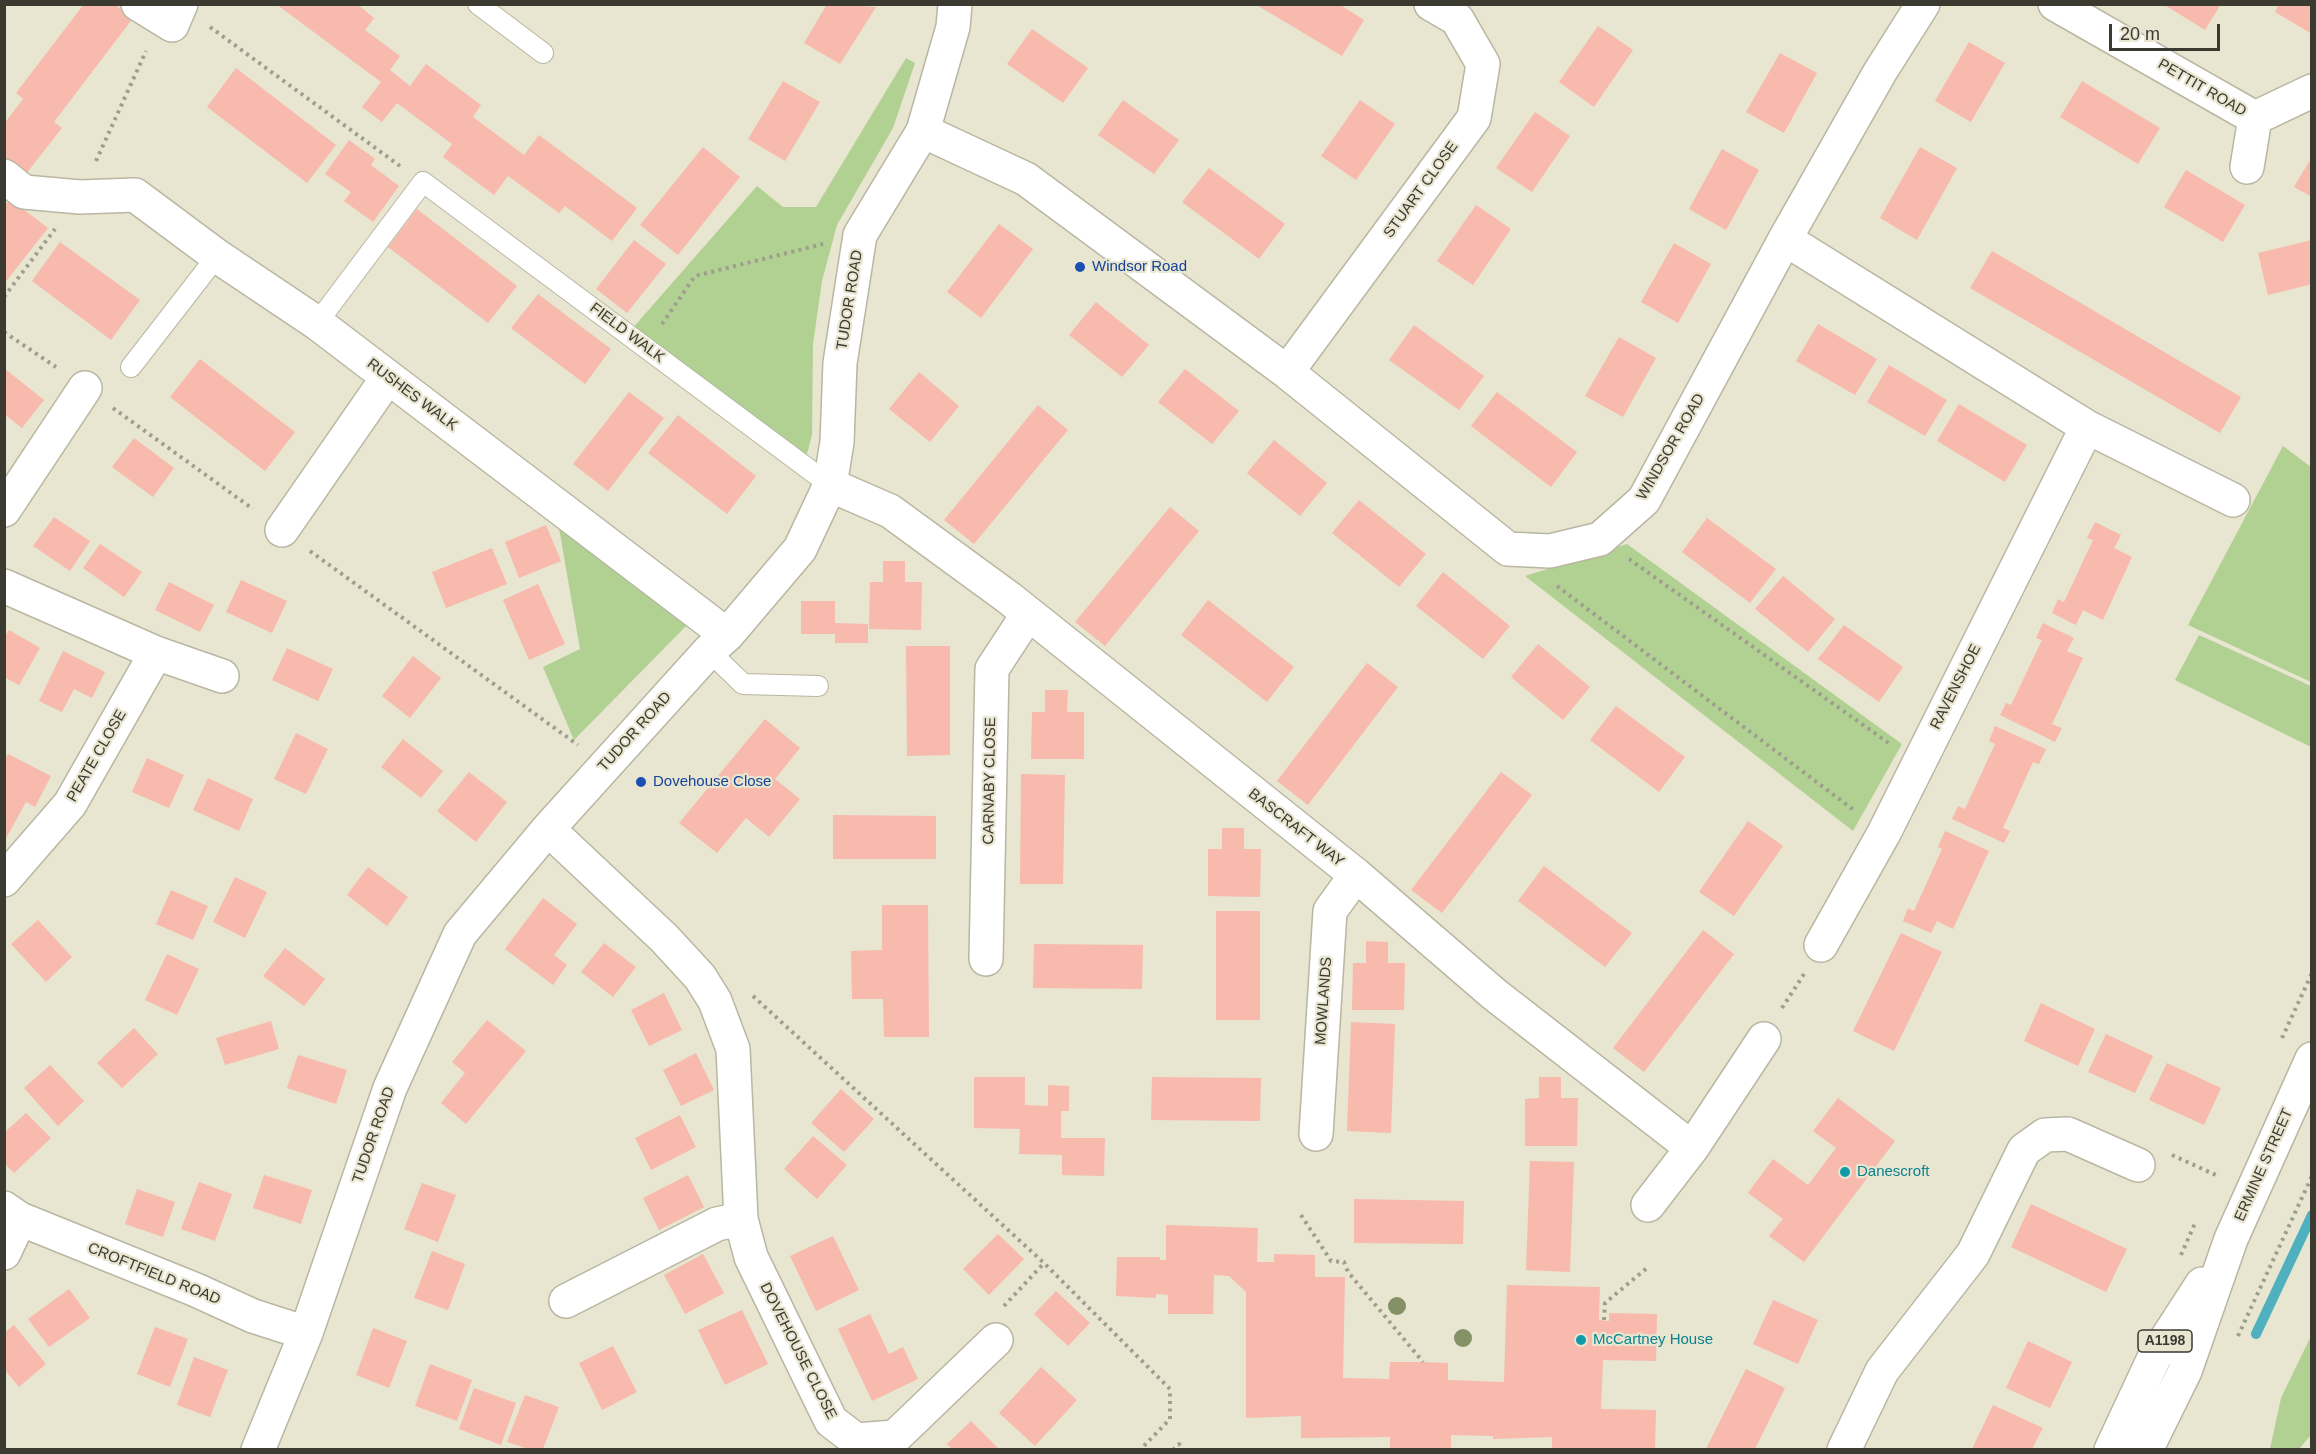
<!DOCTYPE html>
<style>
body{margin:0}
#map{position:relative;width:2316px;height:1454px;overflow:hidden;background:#e8e5d0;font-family:Arial,sans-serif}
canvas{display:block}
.frame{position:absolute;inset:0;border:6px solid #3b3a31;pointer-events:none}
.scale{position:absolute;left:2109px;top:24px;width:111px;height:27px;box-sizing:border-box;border:3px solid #3b3a31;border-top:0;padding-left:8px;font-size:18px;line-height:21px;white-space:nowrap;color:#3b3a31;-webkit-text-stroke:4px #e8e5d0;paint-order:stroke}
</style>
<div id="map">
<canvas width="2316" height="1454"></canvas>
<div class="frame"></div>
<div class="scale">20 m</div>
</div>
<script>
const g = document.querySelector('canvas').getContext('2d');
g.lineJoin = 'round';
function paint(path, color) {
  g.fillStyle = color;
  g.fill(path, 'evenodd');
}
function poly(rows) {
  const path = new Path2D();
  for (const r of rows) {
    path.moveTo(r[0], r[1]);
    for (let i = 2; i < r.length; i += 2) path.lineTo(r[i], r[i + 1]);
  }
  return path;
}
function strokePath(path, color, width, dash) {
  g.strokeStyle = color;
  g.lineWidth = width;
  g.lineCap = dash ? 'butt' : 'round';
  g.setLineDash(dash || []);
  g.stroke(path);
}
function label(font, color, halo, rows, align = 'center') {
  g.font = font + ' Arial,sans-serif';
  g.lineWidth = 4.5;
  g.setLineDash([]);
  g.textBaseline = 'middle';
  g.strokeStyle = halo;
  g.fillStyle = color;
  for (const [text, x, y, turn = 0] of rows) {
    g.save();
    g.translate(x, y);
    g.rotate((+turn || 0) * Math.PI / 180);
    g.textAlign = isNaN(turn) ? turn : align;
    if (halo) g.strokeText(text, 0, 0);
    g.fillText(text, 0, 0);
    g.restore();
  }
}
paint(poly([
 [906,58,915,63,893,128,837,225,822,281,813,344,812,435,805,461,631,330,757,186,783,207,816,207],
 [2283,446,2311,467,2311,682,2188,625],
 [559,528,687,625,574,740,543,667,580,649],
 [1627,544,1902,744,1853,831,1525,576],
 [2199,635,2311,686,2311,747,2175,680],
 [2311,1336,2311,1435,2299,1449,2270,1449,2281,1398]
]), '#b1d192');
strokePath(poly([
 [2256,1334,2312,1215]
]), '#4fb0bf', 10);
paint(poly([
 [84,4,114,4,133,18,54,122,62,128,22,179,4,166,4,124,23,99,16,93],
 [276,4,357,4,374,18,365,30,400,56,390,70,410,86,426,64,481,105,473,117,524,155,539,135,637,208,612,241,565,206,559,213,508,176,494,195,443,157,452,144,397,103,382,122,362,107,381,82],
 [827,4,876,7,840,64,804,43],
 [1255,4,1339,4,1364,20,1342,56],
 [2163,4,2221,4,2205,30],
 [2279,4,2312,4,2312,34,2275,12],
 [1598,26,1633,50,1594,107,1559,82],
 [1032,29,1088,68,1063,103,1007,64],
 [1969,42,2005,63,1971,122,1935,101],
 [1780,53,1817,73,1784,133,1746,112],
 [236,68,336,145,307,183,207,107],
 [783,81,820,102,785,161,748,139],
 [2082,81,2160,128,2138,164,2060,117],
 [1123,100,1179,140,1154,174,1098,135],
 [1360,100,1395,124,1356,180,1321,156],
 [1535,112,1570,136,1532,192,1496,168],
 [349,140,375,159,371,165,399,186,373,222,344,201,351,192,325,174],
 [703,147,740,177,678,255,640,225],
 [1920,147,1957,168,1917,240,1880,218],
 [1722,149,1759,170,1726,230,1689,209],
 [2312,157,2312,197,2294,187],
 [1209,168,1285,224,1259,259,1182,202],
 [2186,170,2245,205,2223,242,2164,207],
 [10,199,48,228,4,284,4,206],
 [1476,205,1511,229,1473,285,1437,261],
 [417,209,517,286,488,323,388,247],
 [999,224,1033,249,981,318,947,292],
 [634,240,666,264,627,313,596,289],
 [2312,240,2312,284,2268,295,2258,253],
 [60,242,140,300,111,340,32,281],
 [1674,243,1711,264,1678,323,1641,302],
 [1992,251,2241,397,2220,433,1970,288],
 [538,294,611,349,585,384,511,328],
 [1096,302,1149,345,1122,377,1069,335],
 [1818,324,1877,359,1855,395,1796,361],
 [1414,325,1484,376,1459,410,1389,360],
 [1619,337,1656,358,1623,417,1585,396],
 [200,359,295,432,265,471,170,397],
 [1889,365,1947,400,1925,436,1867,402],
 [4,368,44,400,22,428,4,414],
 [1185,369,1239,411,1212,444,1158,402],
 [919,372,959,406,930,442,889,409],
 [629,392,664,418,608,491,573,464],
 [1497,392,1577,452,1551,487,1471,426],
 [1959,404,2027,445,2005,482,1937,441],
 [1038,405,1068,430,974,544,944,520],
 [678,415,756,476,727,514,648,453],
 [134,438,174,468,153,497,112,467],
 [1274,440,1327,483,1300,516,1247,473],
 [1359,500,1426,554,1399,587,1332,533],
 [1170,507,1199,531,1105,646,1075,622],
 [54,517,90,541,70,571,33,546],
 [1707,518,1776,569,1750,603,1682,552],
 [2095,522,2121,535,2114,548,2132,557,2103,620,2083,610,2076,625,2052,613,2058,599,2064,602,2093,540,2087,538],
 [546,525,561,561,519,578,505,542],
 [100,544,142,572,124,597,83,568],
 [492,548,507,584,446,608,432,572],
 [883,561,905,561,905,582,922,582,921,630,869,629,870,582,883,582],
 [1443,572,1510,626,1483,659,1416,606],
 [1783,576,1835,619,1808,652,1755,609],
 [241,580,287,601,272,633,226,612],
 [169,582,214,605,200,632,155,610],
 [538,584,565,644,529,660,503,600],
 [1208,600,1294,667,1267,702,1181,635],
 [801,601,835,601,835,623,868,624,868,643,835,643,835,634,801,634],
 [2043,623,2074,638,2067,651,2083,658,2052,724,2062,728,2055,742,2000,715,2006,703,2011,705,2042,640,2036,638],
 [1844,625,1903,667,1879,702,1818,659],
 [9,630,40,648,19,685,4,677,4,638],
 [1538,644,1590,687,1563,720,1511,677],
 [906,646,950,646,950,755,907,756],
 [287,648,333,669,318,701,272,680],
 [63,651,105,672,92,698,74,689,62,712,39,701],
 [413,656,441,678,410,718,382,696],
 [1367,663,1398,687,1308,805,1277,781],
 [1045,690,1068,690,1067,712,1084,712,1084,759,1031,759,1032,712,1045,712],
 [1616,706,1685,757,1659,792,1590,740],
 [765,719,800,748,775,779,800,799,769,837,746,818,717,853,679,823],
 [1995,726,2046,749,2039,764,2033,762,2003,828,2010,831,2004,843,1952,819,1958,806,1965,809,1995,744,1989,741],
 [296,733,328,749,306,794,274,779],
 [403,739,443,771,421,798,381,767],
 [8,754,51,776,35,807,26,802,4,842,4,760],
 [147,758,184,775,169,808,132,792],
 [469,772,507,802,476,842,437,811],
 [1501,772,1532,795,1442,913,1411,890],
 [1021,774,1065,775,1063,884,1020,884],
 [208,778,253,799,239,831,193,810],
 [833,815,936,816,936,859,833,859],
 [1748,821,1783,846,1734,916,1699,892],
 [1222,828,1244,828,1244,849,1261,849,1260,897,1208,896,1208,849,1222,849],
 [1945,831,1989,851,1953,929,1937,921,1931,933,1903,921,1908,908,1914,911,1942,849,1938,847],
 [1544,866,1632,933,1605,967,1518,901],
 [368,867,408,897,387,926,347,895],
 [235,877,267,892,245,938,213,922],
 [171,890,208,906,193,940,156,924],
 [543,898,577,924,554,955,567,965,553,985,505,949],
 [882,905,928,905,929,1037,884,1037,883,999,852,999,851,951,882,950],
 [1216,911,1260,911,1260,1020,1216,1020],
 [38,920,72,957,46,982,11,944],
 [1703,930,1734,954,1644,1072,1613,1048],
 [1901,933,1942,952,1894,1051,1853,1031],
 [1366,941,1388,942,1388,963,1405,963,1404,1010,1352,1010,1353,963,1366,963],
 [604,943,636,967,613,997,581,972],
 [1034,944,1143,945,1142,989,1033,988],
 [285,948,325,979,304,1006,263,976],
 [167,954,199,969,177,1015,145,1000],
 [664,993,682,1030,649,1046,631,1010],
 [2041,1003,2095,1029,2078,1066,2024,1041],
 [487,1020,526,1051,466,1124,441,1103,465,1073,452,1062],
 [271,1021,279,1049,225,1065,216,1038],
 [1351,1022,1395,1024,1391,1133,1347,1131],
 [134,1028,158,1054,122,1088,97,1063],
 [2106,1034,2153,1056,2135,1093,2088,1072],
 [696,1053,714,1090,681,1106,663,1070],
 [298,1055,347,1070,336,1104,287,1088],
 [2167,1063,2221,1088,2204,1125,2149,1100],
 [50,1065,84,1101,58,1126,24,1088],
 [974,1077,1025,1077,1025,1105,1048,1106,1048,1085,1069,1086,1069,1111,1061,1111,1061,1138,1105,1138,1104,1176,1062,1175,1062,1155,1019,1154,1020,1129,974,1128],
 [1152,1077,1261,1078,1260,1121,1151,1120],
 [1539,1077,1561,1077,1561,1098,1578,1098,1577,1146,1525,1146,1525,1099,1539,1098],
 [841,1089,874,1119,844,1152,811,1123],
 [1838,1098,1895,1141,1804,1262,1769,1236,1783,1219,1748,1193,1773,1159,1808,1185,1836,1148,1813,1131],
 [26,1113,51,1138,14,1173,4,1163,4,1133],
 [680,1115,696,1147,651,1170,635,1138],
 [813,1136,847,1165,817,1199,784,1169],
 [1530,1161,1574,1162,1570,1272,1526,1270],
 [264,1175,312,1190,301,1224,253,1208],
 [688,1175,704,1207,659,1230,643,1198],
 [199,1182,232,1194,215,1241,181,1229],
 [422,1183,456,1195,438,1242,404,1229],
 [137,1189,175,1202,163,1237,125,1224],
 [1354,1199,1464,1201,1463,1244,1354,1243],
 [2031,1204,2127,1249,2106,1292,2011,1247],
 [1166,1225,1258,1228,1257,1262,1274,1262,1274,1254,1315,1255,1315,1277,1345,1277,1343,1378,1389,1379,1390,1362,1423,1362,1448,1363,1448,1380,1504,1382,1507,1285,1600,1287,1599,1320,1609,1321,1609,1313,1657,1314,1656,1361,1603,1360,1601,1409,1656,1410,1655,1449,1552,1449,1552,1437,1493,1439,1493,1436,1451,1435,1451,1449,1390,1449,1390,1437,1301,1438,1301,1416,1246,1418,1246,1292,1229,1276,1214,1275,1213,1314,1168,1314,1168,1295,1156,1294,1156,1298,1116,1296,1117,1257,1160,1257,1160,1260,1166,1260],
 [998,1234,1024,1259,989,1295,963,1269],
 [833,1236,859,1290,816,1311,790,1256],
 [432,1251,465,1264,448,1310,414,1298],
 [703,1254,724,1293,685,1314,664,1275],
 [69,1289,90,1318,49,1347,28,1319],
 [1056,1291,1090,1323,1068,1346,1034,1314],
 [1773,1300,1818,1320,1798,1364,1753,1344],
 [742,1310,768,1364,725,1385,698,1330],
 [870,1314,889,1354,903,1347,918,1379,872,1401,838,1329],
 [14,1325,46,1364,19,1387,4,1369,4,1333],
 [155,1327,188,1339,170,1387,137,1374],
 [373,1328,407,1341,389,1388,356,1375],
 [2028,1341,2072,1362,2050,1408,2006,1388],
 [613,1346,637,1392,602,1410,579,1363],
 [194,1357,228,1370,210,1417,177,1405],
 [430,1364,472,1380,457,1421,415,1406],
 [1041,1367,1077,1400,1035,1446,999,1413],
 [1746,1369,1785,1388,1755,1449,1706,1449],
 [474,1388,516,1403,501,1445,459,1429],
 [525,1395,559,1407,543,1449,528,1449,507,1442],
 [1993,1405,2043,1428,2032,1449,1972,1449],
 [971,1421,999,1449,952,1449,947,1444]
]), '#f7baac');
const service = poly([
 [478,4,543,53],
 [317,323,423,182,830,485],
 [131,367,217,256],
 [709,651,743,684,818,686]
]);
const minor = poly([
 [138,4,172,25,181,4],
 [2055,4,2255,118],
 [923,131,1026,179,1287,372,1508,549,1550,551,1600,539,1644,500,1785,239,1880,72,1923,4],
 [2247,167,2255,118,2312,91],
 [4,176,24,192,80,197,135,195,217,256,317,323,727,635],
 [1785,239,2087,427,2233,500],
 [1287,372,1474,118,1483,64,1457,19,1431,4],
 [830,485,890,511,1009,598,1356,875,1494,994,1692,1148,1648,1205],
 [4,510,85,388],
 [282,530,388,377],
 [4,586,156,653,222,676],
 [548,829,664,938,700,977,715,1001,733,1049,741,1219,751,1257,831,1421,856,1440,895,1437,996,1340],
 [4,880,70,804,156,653],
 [1821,945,1884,833,2087,427],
 [986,959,992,669,1028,614],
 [1316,1134,1330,911,1356,875],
 [1692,1148,1764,1039],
 [4,1208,20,1219,196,1290,253,1316,306,1333],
 [4,1253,20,1219],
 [566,1301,717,1224,741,1219],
 [258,1450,306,1333,390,1088,460,934,548,829,709,651,727,635,800,549,830,485,837,442,840,363,860,235,923,131,953,27,955,4],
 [1844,1450,1882,1371,1973,1254,2024,1150,2045,1135,2068,1134,2138,1165]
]);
const primary = poly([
 [2111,1450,2154,1358,2202,1284],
 [2146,1450,2185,1371,2231,1239,2312,1059]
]);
strokePath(service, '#b9b6a2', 22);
strokePath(minor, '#b9b6a2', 36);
strokePath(primary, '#b9b6a2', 36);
strokePath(poly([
 [210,27,400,166],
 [96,161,146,51],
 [4,297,55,229],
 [662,324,695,276,823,244],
 [4,332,56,367],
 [113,408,253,509],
 [310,551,578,745],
 [1629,559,1890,744],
 [1557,586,1855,811],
 [753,996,1044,1263,1170,1389,1170,1419,1140,1450],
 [1782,1008,1804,974],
 [2282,1038,2312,973],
 [2172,1155,2218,1176],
 [1301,1215,1331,1261,1344,1262,1348,1272,1423,1362],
 [2181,1255,2196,1221],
 [1004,1306,1044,1263],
 [1604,1320,1605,1303,1648,1267],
 [2238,1336,2312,1176],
 [1173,1450,1179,1444,1184,1450]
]), '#9f9d8d', 4, [3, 4.5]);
strokePath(service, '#fff', 20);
strokePath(minor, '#fff', 33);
strokePath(primary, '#fff', 33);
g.fillStyle = '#849165';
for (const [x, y] of [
 [1397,1306],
 [1463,1338]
]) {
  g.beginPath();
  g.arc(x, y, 9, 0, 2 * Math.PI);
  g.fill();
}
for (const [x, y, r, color] of [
 [1080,267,6,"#1a4fb4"],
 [641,782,6,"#1a4fb4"],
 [1845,1172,6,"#0f9aa8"],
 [1581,1340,6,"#0f9aa8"]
]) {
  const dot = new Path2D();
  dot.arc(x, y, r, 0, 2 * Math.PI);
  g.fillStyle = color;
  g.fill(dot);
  strokePath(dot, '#e8e5d0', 2);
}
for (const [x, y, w] of [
 [2165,1341,54]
]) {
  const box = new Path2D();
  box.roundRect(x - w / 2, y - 11, w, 22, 4.5);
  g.fillStyle = '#e8e5d0';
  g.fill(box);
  strokePath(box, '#3b3a31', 1.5);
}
label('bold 14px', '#3b3a31', null, [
 ["A1198",2165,1341]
]);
label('15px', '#3b3a31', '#e8e5d0', [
 ["PETTIT ROAD",2202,88,30],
 ["STUART CLOSE",1421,190,-54],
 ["TUDOR ROAD",850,300,-81],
 ["FIELD WALK",627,333,37],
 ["RUSHES WALK",412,395,37],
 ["WINDSOR ROAD",1671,447,-60],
 ["RAVENSHOE",1956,687,-63],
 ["TUDOR ROAD",635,732,-48],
 ["PEATE CLOSE",97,756,-60],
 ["CARNABY CLOSE",990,781,-89],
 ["BASCRAFT WAY",1296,828,38],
 ["MOWLANDS",1324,1001,-86],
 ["TUDOR ROAD",374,1135,-71],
 ["ERMINE STREET",2264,1165,-66],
 ["CROFTFIELD ROAD",154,1274,22],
 ["DOVEHOUSE CLOSE",798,1351,63]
]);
label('15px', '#164399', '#e8e5d0', [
 ["Windsor Road",1092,267],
 ["Dovehouse Close",653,782]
], 'left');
label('15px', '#0d838f', '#e8e5d0', [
 ["Danescroft",1857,1172],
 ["McCartney House",1593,1340]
], 'left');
</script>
